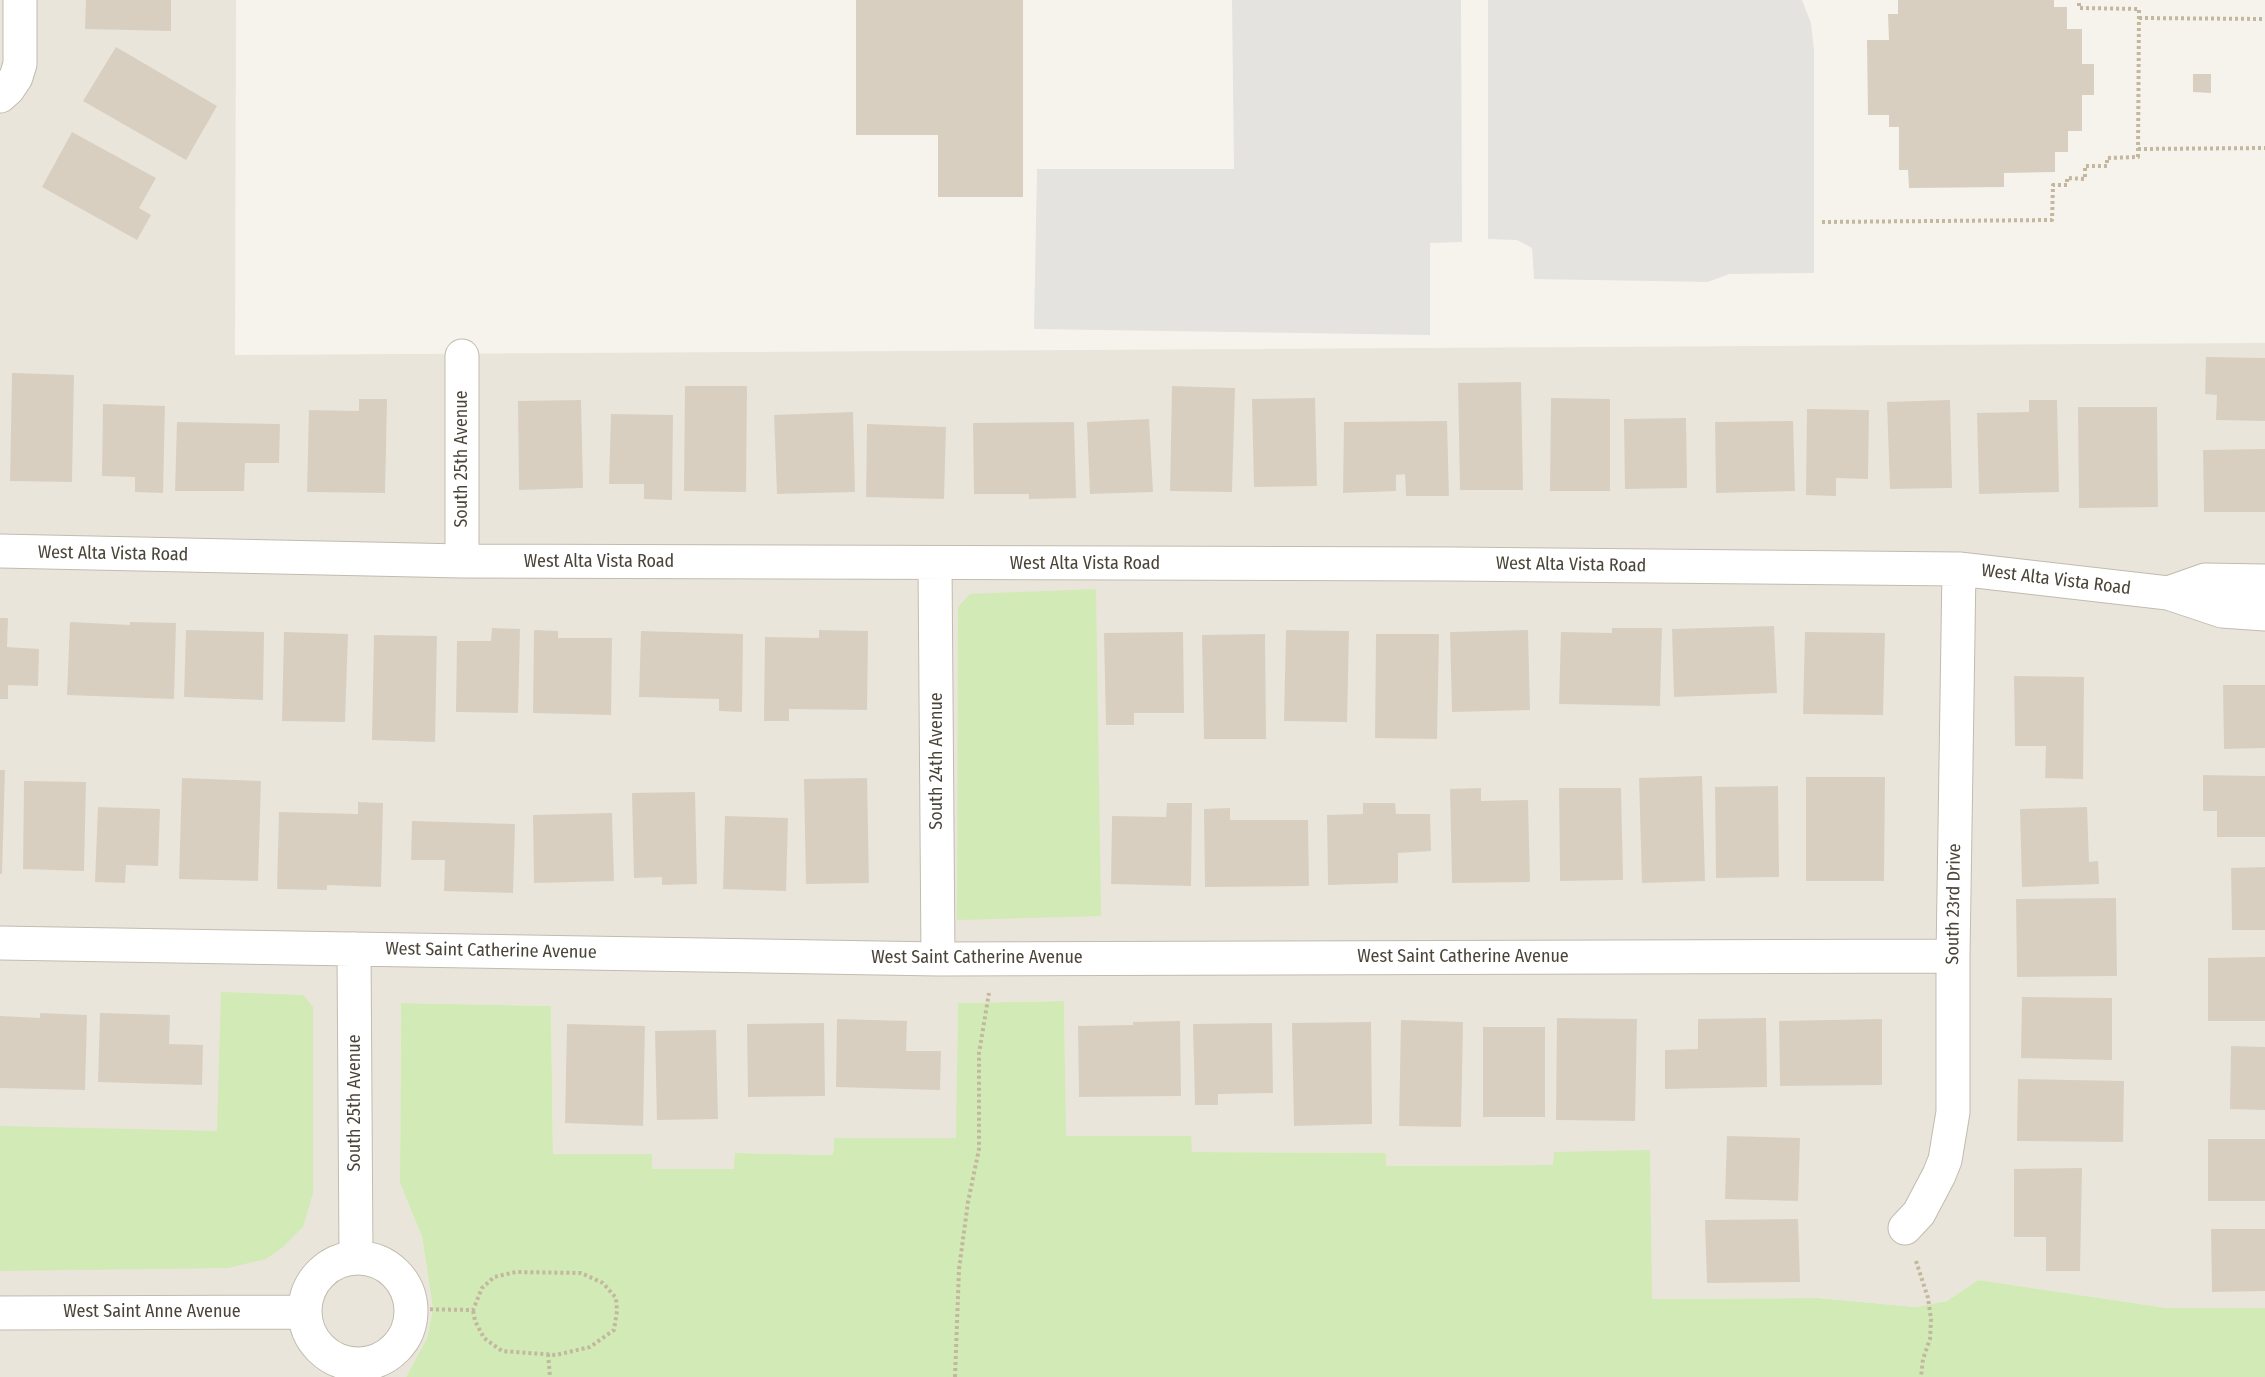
<!DOCTYPE html>
<style>
body{margin:0}
canvas{display:block;background:#f6f3ec}
</style>
<canvas width="2265" height="1377"></canvas>
<script>
const g = document.querySelector('canvas').getContext('2d');
g.lineJoin = 'round';
function paint(path, color) {
  g.fillStyle = color;
  g.fill(path, 'evenodd');
}
function poly(rows) {
  const path = new Path2D();
  for (const r of rows) {
    if (r.length === 3) {
      path.moveTo(r[0] + r[2], r[1]);
      path.arc(r[0], r[1], r[2], 0, 2 * Math.PI);
      continue;
    }
    path.moveTo(r[0], r[1]);
    for (let i = 2; i < r.length; i += 2) path.lineTo(r[i], r[i + 1]);
  }
  return path;
}
function strokePath(path, color, width, dash) {
  g.strokeStyle = color;
  g.lineWidth = width;
  g.lineCap = dash ? 'butt' : 'round';
  g.setLineDash(dash || []);
  g.stroke(path);
}
function label(font, color, halo, rows, align = 'center') {
  g.font = font + ' "Fira Sans Condensed",sans-serif';
  g.lineWidth = 6;
  g.setLineDash([]);
  g.textBaseline = 'middle';
  g.strokeStyle = halo;
  g.fillStyle = color;
  for (const [text, x, y, turn = 0] of rows) {
    g.save();
    g.translate(x, y);
    g.rotate((+turn || 0) * Math.PI / 180);
    g.textAlign = isNaN(turn) ? turn : align;
    if (halo) g.strokeText(text, 0, 0);
    g.fillText(text, 0, 0);
    g.restore();
  }
}
paint(poly([
 [0,0,236,0,235,355,2265,343,2265,1308,2167,1308,1978,1280,1947,1301,1916,1307,1818,1298,1652,1299,1554,1152,1554,1165,1386,1166,1386,1153,1192,1152,1190,1136,1065,1136,1064,1001,958,1003,957,1138,834,1138,833,1155,735,1153,735,1169,652,1169,652,1154,553,1154,551,1006,401,1003,400,1183,422,1237,433,1309,427,1338,406,1377,0,1377]
]), '#eae5da');
paint(poly([
 [1096,589,1101,916,957,920,958,607,970,594],
 [221,992,303,995,313,1007,313,1193,303,1227,283,1247,266,1259,228,1268,0,1271,0,1126,217,1131],
 [1064,1001,1066,1136,1191,1136,1192,1152,1386,1153,1386,1166,1553,1165,1554,1152,1650,1150,1652,1299,1818,1298,1916,1307,1947,1301,1978,1280,2167,1308,2265,1308,2265,1377,406,1377,427,1338,433,1309,422,1237,400,1183,401,1003,551,1006,553,1154,652,1154,652,1169,734,1169,735,1153,833,1155,834,1138,956,1138,958,1003]
]), '#d2eab5');
paint(poly([
 [1232,0,1461,0,1462,242,1430,243,1430,335,1034,329,1037,169,1234,169],
 [1488,0,1802,0,1811,23,1814,51,1814,273,1729,274,1708,282,1534,279,1532,248,1517,240,1488,239]
]), '#e5e3e0');
paint(poly([
 [86,0,171,0,171,31,85,29],
 [856,0,1023,0,1023,197,938,197,938,135,856,135],
 [1898,0,2054,0,2054,7,2067,7,2067,29,2082,29,2082,64,2094,64,2094,95,2082,95,2082,131,2068,131,2068,152,2055,152,2055,172,2004,173,2004,187,1909,188,1908,170,1899,170,1899,127,1889,127,1889,115,1868,115,1867,40,1889,40,1888,14,1898,14],
 [116,47,217,106,186,160,83,101],
 [2193,74,2211,74,2211,93,2193,92],
 [72,132,156,178,139,208,151,215,137,240,42,187],
 [2206,357,2265,358,2265,421,2216,420,2217,395,2205,394],
 [12,373,74,375,72,482,10,481],
 [1521,382,1523,490,1460,490,1458,383],
 [685,386,747,386,746,492,684,491],
 [1172,386,1235,388,1232,492,1170,491],
 [1315,398,1317,486,1254,487,1252,399],
 [1551,398,1610,399,1610,491,1550,491],
 [359,399,387,399,385,493,307,492,309,410,359,411],
 [581,400,583,488,519,490,518,401],
 [1950,400,1952,488,1890,489,1887,402],
 [2029,400,2057,400,2059,492,1979,494,1977,413,2029,412],
 [103,404,165,406,163,493,135,492,135,477,102,476],
 [2078,407,2157,407,2158,507,2079,508],
 [1807,409,1869,410,1868,479,1836,478,1836,496,1806,495],
 [853,412,855,492,777,494,774,415],
 [611,414,673,415,672,500,644,499,644,484,609,484],
 [1686,418,1687,488,1625,489,1624,419],
 [1149,419,1153,492,1090,494,1087,422],
 [1447,421,1449,496,1406,496,1405,474,1396,475,1396,491,1343,493,1344,422],
 [1793,421,1795,491,1716,493,1715,422],
 [177,422,280,424,279,463,245,463,244,491,175,491],
 [1074,422,1076,498,1029,499,1029,494,974,494,973,423],
 [867,424,946,427,944,499,866,497],
 [2265,449,2265,512,2204,512,2203,450],
 [0,618,8,618,7,647,39,649,38,686,8,685,8,699,0,699],
 [70,622,130,625,130,622,176,623,174,699,67,695],
 [1774,626,1777,693,1674,697,1672,629],
 [492,628,520,629,518,713,456,712,457,641,491,641],
 [1612,628,1662,628,1660,706,1559,704,1561,632,1612,633],
 [186,630,264,632,263,700,184,697],
 [534,630,558,631,558,638,612,638,611,715,533,713],
 [819,630,868,631,867,710,789,709,789,721,764,721,765,637,819,638],
 [1286,630,1349,631,1347,722,1284,721],
 [1528,630,1530,710,1452,712,1450,632],
 [641,631,743,634,742,712,719,711,719,699,639,697],
 [284,632,348,634,345,722,282,721],
 [1183,632,1184,713,1134,713,1134,725,1106,725,1104,633],
 [1805,632,1885,633,1883,715,1803,714],
 [1265,634,1266,739,1204,739,1202,635],
 [1376,634,1439,634,1437,739,1375,738],
 [374,635,437,636,435,742,372,740],
 [2014,676,2084,677,2083,779,2045,778,2046,746,2015,746],
 [2223,685,2265,685,2265,748,2224,749],
 [0,770,5,770,2,874,0,874],
 [2203,775,2265,776,2265,837,2217,837,2217,811,2203,811],
 [1702,776,1705,881,1642,883,1639,778],
 [1806,777,1885,777,1884,881,1806,881],
 [182,778,261,781,258,881,179,879],
 [867,778,869,883,806,884,804,779],
 [24,781,86,782,84,871,23,869],
 [1778,786,1779,877,1716,878,1715,787],
 [1481,788,1481,801,1528,800,1530,882,1452,883,1450,789],
 [1559,788,1621,788,1623,880,1560,881],
 [695,792,697,884,662,885,662,877,634,878,632,793],
 [358,802,383,803,381,887,327,885,327,890,277,889,279,812,358,814],
 [1167,803,1192,803,1191,886,1111,884,1112,816,1166,817],
 [1363,803,1395,803,1396,814,1430,814,1431,851,1398,853,1398,883,1328,885,1327,815,1363,814],
 [98,807,160,809,158,866,126,865,125,883,95,882],
 [2087,807,2089,862,2098,861,2099,884,2022,887,2020,809],
 [1230,808,1230,820,1308,820,1309,886,1205,887,1204,809],
 [612,813,614,881,534,883,533,815],
 [725,816,788,818,786,891,723,889],
 [412,821,515,824,513,893,444,891,445,860,411,860],
 [2265,867,2265,930,2232,930,2231,868],
 [2116,898,2117,976,2017,977,2016,899],
 [2265,957,2265,1021,2208,1021,2208,958],
 [2022,997,2112,998,2112,1060,2021,1058],
 [40,1013,87,1015,85,1090,0,1088,0,1016,40,1018],
 [100,1013,170,1015,169,1044,203,1045,202,1085,98,1082],
 [1557,1018,1637,1019,1635,1121,1556,1120],
 [1766,1018,1767,1087,1665,1089,1665,1050,1698,1049,1698,1019],
 [837,1019,907,1021,906,1051,941,1051,940,1090,836,1087],
 [1882,1019,1882,1085,1780,1086,1779,1021],
 [1401,1020,1463,1022,1461,1127,1399,1126],
 [1180,1021,1181,1096,1079,1097,1078,1026,1133,1025,1133,1022],
 [1371,1022,1372,1124,1294,1126,1292,1023],
 [824,1023,825,1096,748,1097,747,1024],
 [1272,1023,1273,1093,1218,1094,1218,1105,1195,1105,1193,1024],
 [567,1024,645,1026,643,1126,565,1123],
 [1483,1027,1545,1027,1545,1117,1483,1117],
 [716,1030,718,1119,657,1120,655,1031],
 [2231,1046,2265,1047,2265,1110,2230,1109],
 [2018,1079,2124,1081,2123,1142,2017,1141],
 [1727,1136,1800,1138,1798,1201,1725,1199],
 [2208,1139,2265,1139,2265,1201,2208,1201],
 [2082,1168,2080,1271,2046,1271,2046,1237,2014,1237,2014,1169],
 [1798,1219,1800,1282,1707,1283,1705,1220],
 [2211,1229,2265,1229,2265,1291,2212,1292]
]), '#d8cfc1');
const street = poly([
 [0,96,8,89,16,77,20,64,20,0],
 [462,356,462,561],
 [0,551,462,561,1451,564,1959,569,2168,593,2222,611,2265,614],
 [935,563,938,959],
 [2168,593,2205,580,2265,581],
 [0,943,938,959,1953,956],
 [354,949,356,1257],
 [1905,1228,1919,1213,1939,1175,1945,1160,1953,1112,1953,956,1959,569],
 [358,1311,53],
 [0,1313,304,1312]
]);
strokePath(street, '#c2bbae', 35);
strokePath(poly([
 [2139,18,2265,19],
 [2138,149,2265,148],
 [1822,222,2052,220,2053,185,2067,185,2067,178,2085,179,2085,166,2107,166,2107,158,2138,157,2139,9,2079,8,2079,0],
 [1916,1261,1928,1298,1931,1319,1930,1339,1923,1359,1921,1377],
 [412,1309,473,1310,482,1288,494,1277,516,1272,581,1273,603,1283,616,1298,617,1311,614,1330,590,1347,556,1355,502,1351,484,1338,475,1321,473,1310],
 [548,1354,550,1377],
 [955,1377,959,1269,968,1202,979,1149,979,1053,989,993]
]), '#c4b79f', 4, [3, 3]);
strokePath(street, '#fff', 33);
label('18px', '#4b4439', '#fff', [
 ["South 25th Avenue",462,459,-90],
 ["West Alta Vista Road",113,554,1],
 ["West Alta Vista Road",599,562],
 ["West Alta Vista Road",1085,564],
 ["West Alta Vista Road",1571,565,1],
 ["West Alta Vista Road",2056,580,7],
 ["South 24th Avenue",937,761,-90],
 ["South 23rd Drive",1954,904,-89],
 ["West Saint Catherine Avenue",491,951,1],
 ["West Saint Catherine Avenue",1463,957],
 ["West Saint Catherine Avenue",977,958],
 ["South 25th Avenue",355,1103,-90],
 ["West Saint Anne Avenue",152,1312]
]);
</script>
